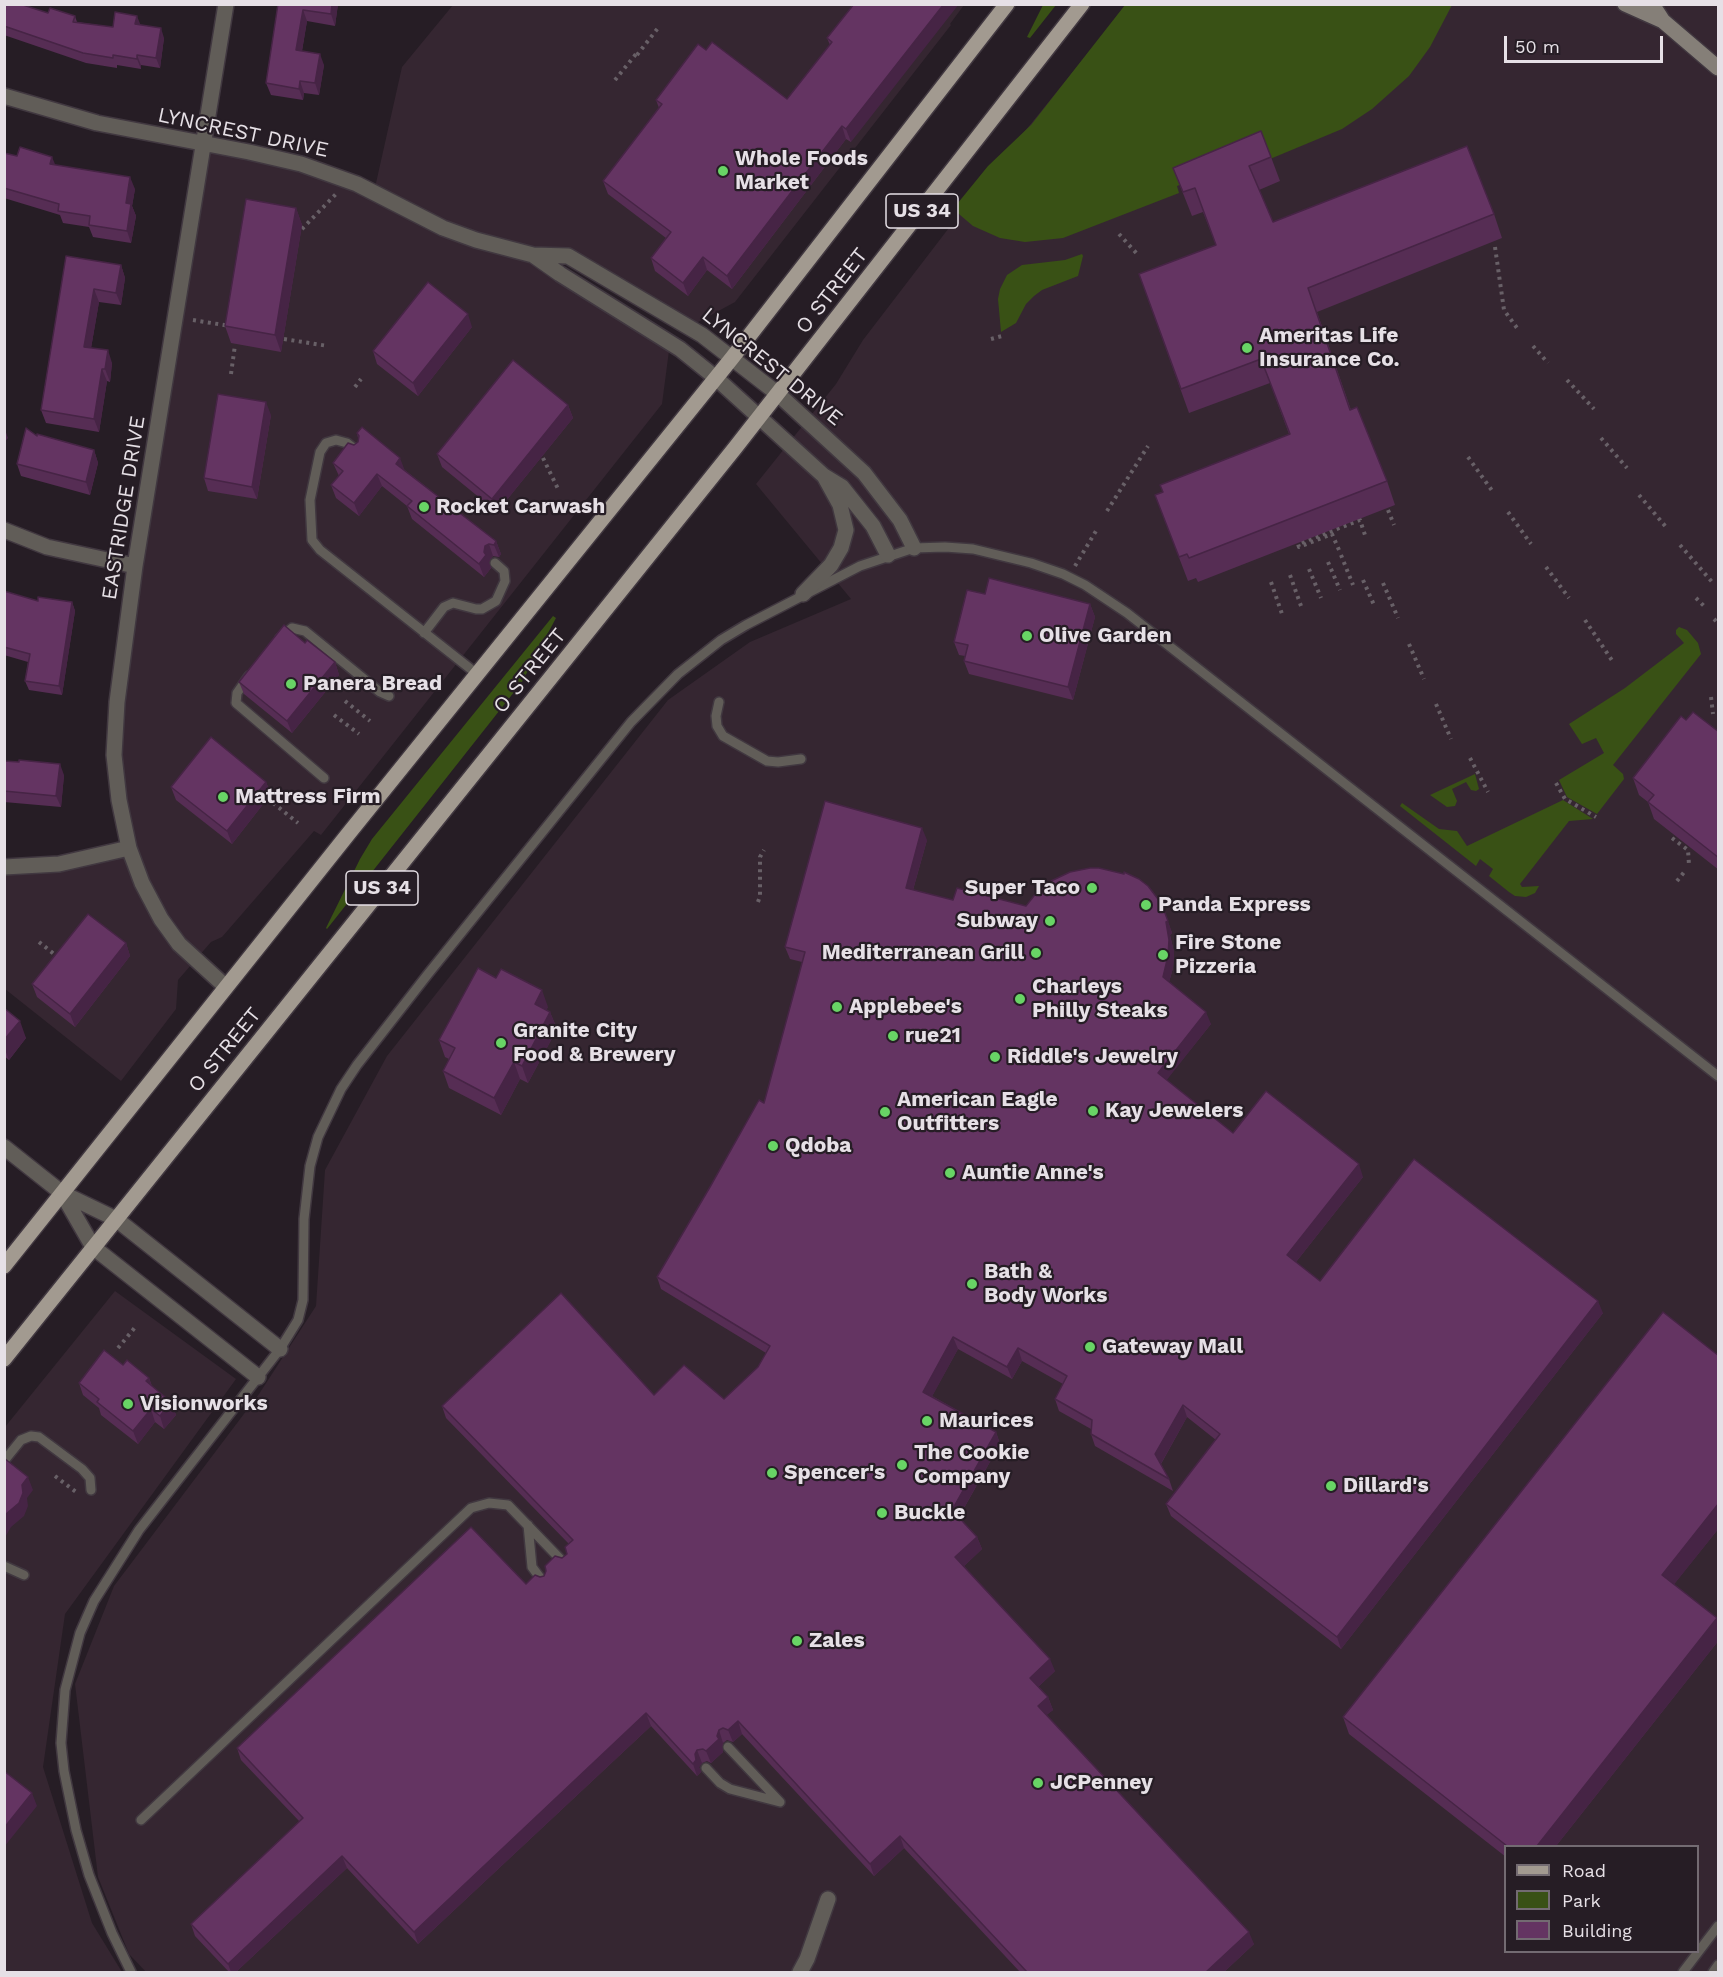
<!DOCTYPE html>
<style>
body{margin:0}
#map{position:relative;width:1723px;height:1977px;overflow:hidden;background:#261d25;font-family:"Work Sans",sans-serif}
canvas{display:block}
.frame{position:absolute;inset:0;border:6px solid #e6e0e6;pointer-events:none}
.legend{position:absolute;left:1504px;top:1845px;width:195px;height:108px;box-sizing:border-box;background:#261d25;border:2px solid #736b72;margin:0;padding:8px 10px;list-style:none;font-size:18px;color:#e6e0e6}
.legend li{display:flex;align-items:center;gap:12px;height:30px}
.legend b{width:30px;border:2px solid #736b72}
.scale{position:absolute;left:1504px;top:36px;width:159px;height:27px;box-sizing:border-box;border:3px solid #e6e0e6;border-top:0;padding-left:8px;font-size:18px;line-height:21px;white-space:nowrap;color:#e6e0e6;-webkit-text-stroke:4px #261d25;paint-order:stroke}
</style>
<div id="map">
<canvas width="1723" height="1977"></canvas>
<div class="frame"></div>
<ul class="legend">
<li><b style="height:8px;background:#a29a90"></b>Road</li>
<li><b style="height:16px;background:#395115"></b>Park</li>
<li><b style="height:16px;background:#643462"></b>Building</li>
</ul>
<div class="scale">50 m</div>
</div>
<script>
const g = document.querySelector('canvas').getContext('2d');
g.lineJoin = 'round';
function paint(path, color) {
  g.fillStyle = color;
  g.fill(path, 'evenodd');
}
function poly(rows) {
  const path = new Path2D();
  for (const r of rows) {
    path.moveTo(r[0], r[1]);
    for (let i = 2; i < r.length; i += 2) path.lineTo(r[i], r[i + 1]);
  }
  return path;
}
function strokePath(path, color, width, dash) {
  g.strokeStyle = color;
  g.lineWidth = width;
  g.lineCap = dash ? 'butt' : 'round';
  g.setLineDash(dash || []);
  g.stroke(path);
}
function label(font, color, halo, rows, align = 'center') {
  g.font = font + ' "Work Sans",sans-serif';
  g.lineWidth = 4.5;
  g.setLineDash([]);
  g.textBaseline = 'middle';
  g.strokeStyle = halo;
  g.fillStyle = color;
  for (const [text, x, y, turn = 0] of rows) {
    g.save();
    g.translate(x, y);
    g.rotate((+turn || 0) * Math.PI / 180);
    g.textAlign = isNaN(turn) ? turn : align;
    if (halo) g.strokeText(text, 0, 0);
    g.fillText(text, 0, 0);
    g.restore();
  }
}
paint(poly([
 [453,5,964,5,950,24,951,25,735,302,689,327,588,266,534,255,670,343,662,404,321,835,314,831,222,937,211,942,178,980,176,1009,121,1081,5,989,4,867,129,848,114,755,204,144,374,192,402,67],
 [1127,5,1718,5,1718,1972,146,1972,129,1954,98,1877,75,1684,114,1586,259,1394,316,1306,325,1170,387,1056,668,700,750,642,851,599,756,484,836,384,863,340,991,173],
 [1506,1846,1698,1846,1698,1952,1506,1952],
 [115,1291,236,1379,65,1614,43,1767,92,1923,122,1972,5,1972,5,1427]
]), '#352631');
paint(poly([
 [1043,5,1056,5,1030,38,1027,37],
 [1125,5,1452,5,1430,47,1409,76,1372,109,1342,129,1270,159,1266,151,1177,186,1179,193,1063,238,1025,242,1000,238,973,226,953,209,988,166,1031,125],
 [1082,254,1083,256,1078,276,1042,290,1034,296,1026,304,1016,323,1001,332,998,299,1000,289,1007,275,1022,265,1065,260],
 [553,616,556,618,522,682,327,929,326,928,360,859,372,839],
 [1679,627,1687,630,1698,643,1701,654,1613,765,1623,774,1624,779,1597,814,1567,797,1559,780,1604,753,1596,738,1582,744,1569,724,1625,688,1684,643,1676,634,1676,630],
 [1475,774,1479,789,1476,791,1471,790,1466,782,1452,789,1457,801,1455,806,1447,807,1430,795],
 [1563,800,1593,819,1569,821,1520,884,1522,887,1539,886,1535,893,1526,897,1515,896,1509,892,1489,876,1493,869,1480,859,1476,866,1400,806,1402,803,1439,829,1457,831,1467,846]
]), '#395115');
const lane = poly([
 [357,451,347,443,336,440,326,443,320,452,310,500,312,540,320,550,477,674],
 [424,633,444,607,453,603,476,609,482,609,496,601,505,581,504,571,495,563],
 [280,638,292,628,305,631,380,692,389,696],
 [249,676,237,693,236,703,324,778],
 [719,702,716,716,717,726,723,736,767,761,778,762,801,759],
 [4,1461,21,1440,31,1436,39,1437,82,1469,90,1478,91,1490],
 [528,1525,532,1567,544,1583],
 [4,1566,24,1575],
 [728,1747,780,1802],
 [706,1768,720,1783,730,1789,780,1802],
 [141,1820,471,1508,489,1503,508,1505,565,1564],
 [131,1972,112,1933,89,1875,76,1830,64,1771,61,1743,65,1690,80,1633,94,1601,139,1530,280,1349,298,1320,303,1300,304,1219,310,1166,318,1137,341,1089,357,1065,428,974,631,722,678,674,721,640,746,625,860,566,914,548,945,547,973,549,1031,563,1063,574,1085,585,1127,613,1718,1076],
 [1683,1972,1718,1926],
 [1713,1972,1718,1965]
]);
const street = poly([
 [226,4,135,566,117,702,114,755,119,800,129,848,142,883,161,919,179,944,226,987],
 [4,96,97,123,249,152,301,164,357,184,443,228,476,240,533,255,568,256,702,335,778,394,864,473,900,520,914,548],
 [533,255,560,274,680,349,716,378,824,476,842,487,873,526,888,555],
 [4,530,47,547,135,566],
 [803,594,831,565,841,548,846,530,840,505,824,476],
 [4,867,59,864,129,848],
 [4,1147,62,1193,116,1219,280,1349],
 [62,1193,93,1247,258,1377],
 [800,1972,807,1959,828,1899]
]);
const secondary = poly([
 [1625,4,1663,21],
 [1652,4,1663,21,1718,68]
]);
const primary = poly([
 [4,1266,349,833,732,358,1007,4],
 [4,1359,735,448,1082,4]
]);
strokePath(lane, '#413840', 12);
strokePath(street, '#413840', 18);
strokePath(secondary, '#413840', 18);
strokePath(primary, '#413840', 18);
strokePath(poly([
 [637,55,658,28],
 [615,80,636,54],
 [302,229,336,194],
 [1119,234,1139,256],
 [1495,247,1504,310,1517,328],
 [193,320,230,326],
 [284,339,328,346],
 [991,339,1002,336],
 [1533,346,1548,363],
 [231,374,235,345],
 [1567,380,1594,409],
 [355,387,361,379],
 [1601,438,1627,468],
 [1468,457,1493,492],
 [543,458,559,491],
 [1639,495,1666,527],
 [1388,510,1394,525],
 [1107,511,1148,446],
 [1508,512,1531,544],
 [1680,545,1713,583],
 [1339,550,1332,534,1299,547,1298,544,1360,520,1366,538],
 [1341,555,1353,585],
 [1328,562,1340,590],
 [1075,566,1096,531],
 [1546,567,1569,598],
 [1309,569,1321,598],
 [1290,575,1301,606],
 [1363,580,1374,605],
 [1271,582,1282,614],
 [1383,583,1398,618],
 [1696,598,1704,606],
 [1714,619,1718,623],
 [1585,620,1613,662],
 [1409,644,1424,679],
 [1711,697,1713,714],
 [345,701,370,721],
 [1436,704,1451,739],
 [334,715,359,734],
 [1470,758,1488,792],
 [1556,783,1565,799,1596,817],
 [273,803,298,823],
 [1672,838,1688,850,1689,865],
 [1677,881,1685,871],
 [758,902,760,896,760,857,764,850],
 [39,942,59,958],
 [118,1348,137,1325],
 [55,1476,76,1492]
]), '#686067', 4, [3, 4.5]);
strokePath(lane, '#615d58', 9);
strokePath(street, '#615d58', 15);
strokePath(secondary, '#857f78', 15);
strokePath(primary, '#a29a90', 15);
paint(poly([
 [4,4,48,13,75,16,77,22,113,27,141,25,164,38,160,68,141,65,141,69,117,65,117,68,86,63,4,35],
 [278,4,338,4,335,26,307,21,302,51,324,65,319,95,304,93,303,100,271,95,266,83],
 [854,4,851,142,846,139,732,289,707,270,688,296,655,271,651,258,666,238,608,194,603,181,659,108,656,100,706,50,787,99,830,45,827,38],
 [4,153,17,156,55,165,135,189,132,206,136,216,131,243,93,237,89,227,63,223,60,215,4,198],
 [1271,157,1280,181,1259,190,1273,222,1494,214,1502,238,1317,312,1351,410,1387,481,1395,505,1198,582,1196,578,1188,581,1155,495,1289,434,1270,383,1189,413,1139,274,1216,245,1203,212,1192,216,1173,168],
 [296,208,302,225,281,352,231,343,225,326],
 [66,256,121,265,125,278,121,305,99,302,91,348,112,363,110,382,107,381,99,432,46,423,41,410],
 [472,327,418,396,377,364,373,351],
 [568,405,573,418,497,512,442,467,437,454],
 [271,415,257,499,208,491,204,478],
 [357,433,496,541,501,554,499,557,493,556,490,559,489,563,491,568,484,577,412,519,407,506,382,486,359,516,336,498,331,485,339,476,333,463,358,442,358,438],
 [94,450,98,463,90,495,21,476,17,464],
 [4,591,38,601,72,602,75,611,62,695,29,690,25,681,28,662,4,655],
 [985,594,1090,604,1095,617,1073,700,969,674,964,661,965,656,959,655,954,642],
 [305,643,335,662,339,675,292,733,244,694,239,682],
 [1686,720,1719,732,1719,870,1654,819,1648,802,1639,795,1633,778],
 [4,761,64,775,61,807,4,802],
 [266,782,271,794,232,844,176,800,171,787],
 [927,840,913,890,953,900,1026,906,1161,903,1172,933,1170,935,1174,952,1173,968,1169,982,1211,1024,1166,1080,1233,1133,1363,1177,1296,1262,1320,1281,1603,1313,1341,1649,1171,1516,1166,1504,1216,1440,1187,1417,1161,1464,1169,1479,1173,1491,1095,1446,1091,1434,1091,1429,1059,1411,1055,1399,1063,1384,1022,1361,1012,1379,958,1349,932,1396,996,1432,1000,1444,959,1517,977,1537,982,1549,964,1566,1055,1671,1038,1687,1048,1697,1053,1710,1046,1715,1254,1944,1224,1972,1020,1972,904,1848,874,1876,742,1734,733,1742,727,1740,723,1743,722,1747,723,1752,711,1763,707,1761,702,1763,699,1767,701,1772,697,1776,651,1726,418,1944,347,1868,236,1972,229,1972,195,1936,191,1924,300,1822,241,1760,237,1748,526,1584,544,1576,567,1554,569,1544,446,1418,442,1406,654,1395,724,1399,758,1367,766,1353,661,1289,657,1277,764,1103,802,962,790,959,785,947],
 [126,943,130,956,75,1027,37,997,32,984],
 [4,1007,26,1038,9,1060,4,1056],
 [548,1007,546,1010,550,1012,557,1029,528,1083,520,1079,501,1115,449,1088,443,1071,449,1059,445,1057,439,1040],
 [1719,1356,1719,1528,1674,1584,1717,1618,1719,1623,1719,1640,1556,1846,1506,1846,1506,1857,1349,1734,1343,1717],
 [123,1365,149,1378,152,1386,171,1402,176,1415,164,1429,155,1422,138,1444,101,1415,99,1408,83,1395,79,1383]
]), '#562d54');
paint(poly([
 [332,4,338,4,335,26,331,14],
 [944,4,959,4,851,142,846,129],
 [303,10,307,21,300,62,296,50],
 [137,16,141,26,135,24],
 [161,28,164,38,160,68,156,58],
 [320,54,324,65,319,95,315,83],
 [137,55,141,65,141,69,137,59],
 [300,81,304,93,303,100,299,89],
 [842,126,846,139,732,289,727,276],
 [52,157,57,169,50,164],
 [130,177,135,189,132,206,136,216,131,243,127,231,126,203],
 [296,208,302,225,281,352,275,335],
 [703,257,707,270,688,296,683,283],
 [121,265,125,278,121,305,116,293],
 [94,289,99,302,89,360,84,347],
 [468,314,472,327,418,396,413,383],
 [108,350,112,363,110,382,105,369],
 [102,369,107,381,99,432,94,419],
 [266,402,271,415,257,499,252,487],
 [568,405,573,418,497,512,492,499],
 [4,427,8,438,4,443],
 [94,450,98,463,90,495,86,482],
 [400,458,405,471,396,464],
 [377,474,382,486,359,516,354,503],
 [496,541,501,554,499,557,494,545],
 [489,544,493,556,490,559,489,563,491,568,484,577,479,564,485,546],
 [72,602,75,611,62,695,59,686],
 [1090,604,1095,617,1073,700,1068,687],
 [335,662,339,675,292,733,287,721],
 [60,764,64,775,61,807,56,796],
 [266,782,271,794,232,844,227,831],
 [922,828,927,840,910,900,906,888],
 [1168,921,1172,933,1170,935,1174,952,1173,968,1167,990,1163,977,1166,922],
 [126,943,130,956,75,1027,70,1014],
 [542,990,548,1007,541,1021,535,1004],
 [550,1012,557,1029,528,1083,522,1066],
 [1206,1012,1211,1024,1162,1086,1158,1073],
 [20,1021,26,1038,9,1060,4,1047,4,1040],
 [514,1062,520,1079,501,1115,494,1098],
 [1359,1164,1363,1177,1292,1267,1287,1255],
 [1598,1301,1603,1313,1341,1649,1337,1637],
 [953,1337,958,1349,928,1404,923,1392],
 [1018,1348,1022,1361,1012,1379,1007,1367],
 [149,1378,153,1391,146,1381],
 [171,1402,176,1415,164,1429,160,1416],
 [1183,1405,1187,1417,1159,1467,1155,1454],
 [151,1409,155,1422,138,1444,133,1431],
 [996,1432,1000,1444,956,1522,952,1510],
 [28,1477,33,1490,27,1498,28,1506,24,1516,11,1527,4,1539,4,1517,22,1485],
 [1719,1503,1719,1528,1668,1592,1662,1575],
 [977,1537,982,1549,960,1570,955,1557],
 [1717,1618,1719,1623,1719,1640,1556,1846,1537,1846],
 [1050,1659,1055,1671,1035,1690,1030,1678],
 [1048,1697,1053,1710,1042,1719,1038,1706],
 [646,1713,651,1726,418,1944,414,1932],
 [738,1721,742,1734,733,1742,728,1730],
 [719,1730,723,1743,722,1747,723,1752,711,1763,706,1751,717,1736],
 [697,1750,702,1763,699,1767,701,1772,697,1776,693,1764,695,1754],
 [32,1793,37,1806,4,1847,4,1828],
 [900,1836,904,1848,874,1876,870,1864],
 [342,1856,347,1868,236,1972,231,1972,228,1964],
 [1249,1932,1254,1944,1224,1972,1206,1972]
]), '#462445');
const building = poly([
 [4,4,20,4,48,13,50,8,75,16,73,22,113,27,115,12,137,16,135,24,161,28,156,58,137,55,137,59,113,55,113,58,83,53,4,26,4,4],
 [278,4,332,4,331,14,303,10,296,50,320,54,315,83,300,81,299,89,266,83,278,4],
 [854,4,944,4,846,129,842,126,727,276,703,257,683,283,651,258,671,232,603,181,662,104,656,100,698,44,706,50,712,42,787,99,832,42,827,38,854,4],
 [1261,131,1271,157,1249,166,1273,222,1467,146,1494,214,1308,288,1350,410,1357,407,1387,481,1189,558,1187,554,1179,557,1155,495,1163,492,1160,485,1290,434,1261,359,1181,389,1139,274,1216,245,1195,188,1183,192,1173,168,1261,131],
 [20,147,52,157,50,164,130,177,126,203,131,204,127,231,89,225,90,216,58,211,59,204,4,188,4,153,17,156,20,147],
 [246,199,296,208,275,335,225,326,246,199],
 [66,256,121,265,116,293,94,289,84,347,108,350,105,369,102,369,94,419,41,410,66,256],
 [428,282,468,314,413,383,373,351,428,282],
 [513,360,568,405,492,499,437,454,513,360],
 [218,394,266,402,252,487,204,478,218,394],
 [362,427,400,458,396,464,496,541,494,545,489,544,485,546,484,552,486,555,479,564,407,506,412,501,377,474,354,503,331,485,343,471,333,463,348,443,354,445,358,442,359,436,357,433,362,427],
 [26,428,37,436,37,434,94,450,86,482,17,464,26,428],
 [989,578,1090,604,1068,687,964,661,968,645,954,642,967,590,985,594,989,578],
 [4,591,38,601,38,597,72,602,59,686,25,681,30,654,4,647,4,591],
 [284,625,305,643,307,640,335,662,287,721,239,682,284,625],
 [1693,712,1719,732,1719,858,1648,802,1654,795,1633,778,1681,716,1686,720,1693,712],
 [211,737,266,782,227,831,171,787,211,737],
 [19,760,60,764,56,796,4,791,4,761,19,762,19,760],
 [825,801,922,828,906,888,953,900,957,888,1026,906,1037,892,1051,881,1070,872,1090,868,1099,868,1124,874,1124,872,1139,879,1148,886,1161,903,1168,921,1166,922,1169,940,1168,956,1163,977,1206,1012,1158,1073,1233,1133,1266,1091,1359,1164,1287,1255,1320,1281,1414,1159,1598,1301,1337,1637,1166,1504,1220,1434,1183,1405,1155,1454,1169,1479,1091,1434,1092,1420,1055,1399,1067,1376,1018,1348,1007,1367,953,1337,923,1392,996,1432,952,1510,977,1537,955,1557,1050,1659,1030,1678,1048,1697,1038,1706,1249,1932,1206,1972,1027,1972,900,1836,870,1864,738,1721,728,1730,723,1728,719,1730,717,1736,719,1739,706,1751,703,1749,697,1750,695,1754,696,1760,693,1764,646,1713,414,1932,342,1856,228,1964,191,1924,303,1818,237,1748,471,1527,526,1584,535,1575,540,1577,544,1576,546,1571,545,1566,555,1556,562,1558,567,1554,565,1547,573,1540,442,1406,561,1293,654,1395,684,1365,724,1399,758,1367,770,1346,657,1277,710,1187,759,1100,764,1103,805,952,785,947,825,801],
 [88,914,126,943,70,1014,32,984,88,914],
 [478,968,496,978,501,969,542,990,535,1004,550,1012,522,1066,514,1062,494,1098,443,1071,455,1048,439,1040,478,968],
 [4,1008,20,1021,4,1040,4,1008],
 [1663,1312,1719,1356,1719,1503,1662,1575,1717,1618,1537,1846,1507,1846,1343,1717,1663,1312],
 [104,1350,123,1365,127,1360,149,1378,146,1381,171,1402,160,1416,151,1409,133,1431,97,1402,99,1399,79,1383,104,1350],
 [4,1458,28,1477,22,1485,23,1493,19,1503,6,1514,4,1517,4,1458],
 [4,1771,32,1793,4,1828,4,1771]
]);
paint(building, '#643462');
strokePath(building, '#462445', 1.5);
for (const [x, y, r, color] of [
 [723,171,6,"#68d465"],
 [1247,348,6,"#68d465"],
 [424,507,6,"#68d465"],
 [1027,636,6,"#68d465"],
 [291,684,6,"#68d465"],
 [223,797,6,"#68d465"],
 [1092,888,6,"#68d465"],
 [1146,905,6,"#68d465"],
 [1050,921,6,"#68d465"],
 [1036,953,6,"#68d465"],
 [1163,955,6,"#68d465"],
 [1020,999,6,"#68d465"],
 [837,1007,6,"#68d465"],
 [893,1036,6,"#68d465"],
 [501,1043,6,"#68d465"],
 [995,1057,6,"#68d465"],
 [1093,1111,6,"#68d465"],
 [885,1112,6,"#68d465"],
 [773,1146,6,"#68d465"],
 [950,1173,6,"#68d465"],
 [972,1284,6,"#68d465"],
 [1090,1347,6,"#68d465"],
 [128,1404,6,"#68d465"],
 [927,1421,6,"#68d465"],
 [902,1465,6,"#68d465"],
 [772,1473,6,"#68d465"],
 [1331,1486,6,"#68d465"],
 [882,1513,6,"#68d465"],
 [797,1641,6,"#68d465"],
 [1038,1783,6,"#68d465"]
]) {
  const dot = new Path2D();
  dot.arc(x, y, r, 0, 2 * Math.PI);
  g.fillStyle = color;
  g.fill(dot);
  strokePath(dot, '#261d25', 2);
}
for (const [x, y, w] of [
 [922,211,72],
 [382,888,72]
]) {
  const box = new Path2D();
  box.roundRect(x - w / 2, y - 17, w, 34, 4.5);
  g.fillStyle = '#261d25';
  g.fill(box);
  strokePath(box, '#e6e0e6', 1.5);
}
label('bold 20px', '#e6e0e6', null, [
 ["US 34",922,211],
 ["US 34",382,888]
]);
label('21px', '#e6e0e6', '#261d25', [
 ["LYNCREST DRIVE",243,133,12],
 ["O STREET",832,291,-52],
 ["LYNCREST DRIVE",772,367,39],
 ["EASTRIDGE DRIVE",124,508,-81],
 ["O STREET",530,671,-51],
 ["O STREET",225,1050,-51]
]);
label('bold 21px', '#e6e0e6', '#261d25', [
 ["Whole Foods",735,159],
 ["Market",735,183],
 ["Ameritas Life",1259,336],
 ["Insurance Co.",1259,360],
 ["Rocket Carwash",436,507],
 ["Olive Garden",1039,636],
 ["Panera Bread",303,684],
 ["Mattress Firm",235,797],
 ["Super Taco",1080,888,"right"],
 ["Panda Express",1158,905],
 ["Subway",1038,921,"right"],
 ["Fire Stone",1175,943],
 ["Pizzeria",1175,967],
 ["Mediterranean Grill",1024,953,"right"],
 ["Charleys",1032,987],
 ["Philly Steaks",1032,1011],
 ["Applebee's",849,1007],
 ["Granite City",513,1031],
 ["Food & Brewery",513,1055],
 ["rue21",905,1036],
 ["Riddle's Jewelry",1007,1057],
 ["American Eagle",897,1100],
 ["Outfitters",897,1124],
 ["Kay Jewelers",1105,1111],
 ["Qdoba",785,1146],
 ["Auntie Anne's",962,1173],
 ["Bath &",984,1272],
 ["Body Works",984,1296],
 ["Gateway Mall",1102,1347],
 ["Visionworks",140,1404],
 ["Maurices",939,1421],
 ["The Cookie",914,1453],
 ["Company",914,1477],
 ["Spencer's",784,1473],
 ["Dillard's",1343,1486],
 ["Buckle",894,1513],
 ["Zales",809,1641],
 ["JCPenney",1050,1783]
], 'left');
</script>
